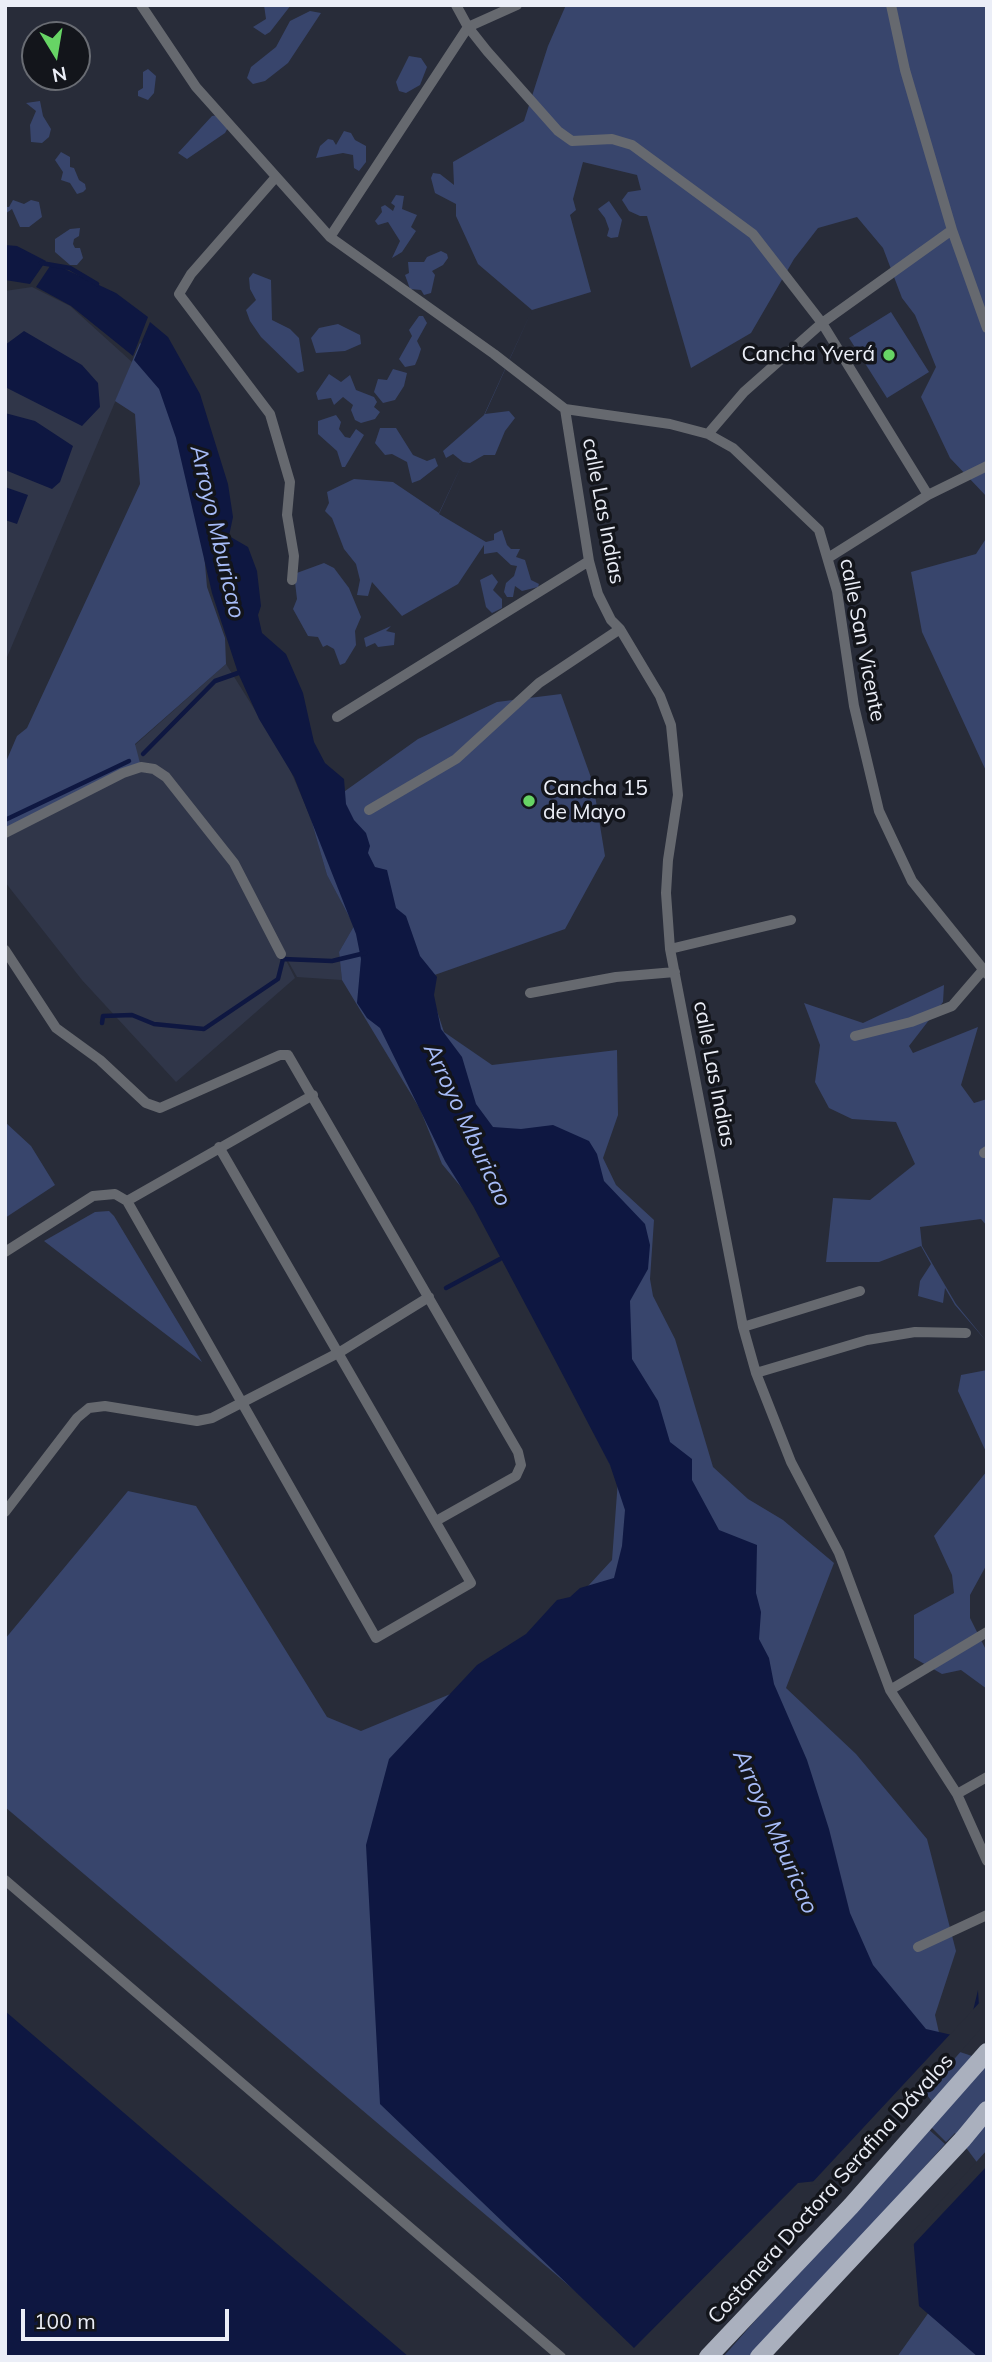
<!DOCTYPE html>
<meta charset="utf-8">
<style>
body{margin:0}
#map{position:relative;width:992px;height:2362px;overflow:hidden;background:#282c39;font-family:Mulish,sans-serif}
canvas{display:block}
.frame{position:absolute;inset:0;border:7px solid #ebeef7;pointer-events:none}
.north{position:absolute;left:21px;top:21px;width:70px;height:70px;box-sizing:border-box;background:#13151b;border:2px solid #696c73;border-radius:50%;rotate:169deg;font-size:19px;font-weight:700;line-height:28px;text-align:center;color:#ebeef7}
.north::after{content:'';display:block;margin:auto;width:24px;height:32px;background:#67d465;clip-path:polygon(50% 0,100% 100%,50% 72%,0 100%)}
.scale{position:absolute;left:21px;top:2309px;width:208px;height:32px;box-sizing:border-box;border:4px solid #ebeef7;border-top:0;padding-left:9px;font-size:21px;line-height:24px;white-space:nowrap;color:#ebeef7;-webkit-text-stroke:5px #13151b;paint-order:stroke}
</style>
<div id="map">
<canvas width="992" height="2362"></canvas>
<div class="frame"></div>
<div class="north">N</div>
<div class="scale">100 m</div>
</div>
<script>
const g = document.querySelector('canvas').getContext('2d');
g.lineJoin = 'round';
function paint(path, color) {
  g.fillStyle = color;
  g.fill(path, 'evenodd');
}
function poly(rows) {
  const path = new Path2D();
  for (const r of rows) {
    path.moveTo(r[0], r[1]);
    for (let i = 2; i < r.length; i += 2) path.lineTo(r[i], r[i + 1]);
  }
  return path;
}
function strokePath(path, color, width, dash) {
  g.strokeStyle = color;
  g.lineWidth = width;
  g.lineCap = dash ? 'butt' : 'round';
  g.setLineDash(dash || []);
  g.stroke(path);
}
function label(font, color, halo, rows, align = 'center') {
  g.font = font + ' Mulish,sans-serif';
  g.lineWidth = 7;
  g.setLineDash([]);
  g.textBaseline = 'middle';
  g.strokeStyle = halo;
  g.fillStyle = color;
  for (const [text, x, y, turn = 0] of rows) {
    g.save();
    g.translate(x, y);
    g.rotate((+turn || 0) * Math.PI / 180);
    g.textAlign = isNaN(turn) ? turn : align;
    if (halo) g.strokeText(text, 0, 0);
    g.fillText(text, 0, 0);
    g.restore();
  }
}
paint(poly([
 [32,287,70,306,132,362,5,662,5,291],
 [226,664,285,758,310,816,327,875,354,926,339,952,342,980,297,977,268,925,295,978,176,1082,82,980,5,882,5,833,135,745]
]), '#303649');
paint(poly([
 [264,5,291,5,270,32,265,35,253,27,266,19],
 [566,5,987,5,987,497,950,458,921,397,936,367,915,315,902,298,883,248,857,217,818,228,794,259,751,333,691,368,647,216,640,216,629,211,622,200,628,192,641,190,637,175,583,162,573,199,576,210,570,215,591,292,532,310,485,414,509,411,515,418,505,431,495,455,484,455,470,463,463,462,439,514,486,542,494,540,494,534,502,530,507,545,511,549,520,549,516,557,525,560,531,580,539,584,538,587,522,591,515,586,513,597,507,597,504,592,506,583,514,576,517,566,511,565,497,552,484,554,484,545,458,584,402,616,372,582,368,596,357,595,360,580,356,564,344,549,332,518,325,511,329,503,327,492,354,479,393,482,439,513,463,462,453,454,446,458,443,451,484,415,532,310,478,264,456,216,456,204,435,193,431,178,433,173,440,174,454,185,453,162,524,121,548,46],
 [310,11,321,13,288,63,265,81,253,84,247,78,251,67,276,47,290,21],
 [409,56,421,58,427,67,420,85,406,93,399,91,396,82],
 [148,69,156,76,154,93,148,100,138,96,138,91,143,88,143,72],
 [40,101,43,116,51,129,49,137,42,143,31,142,30,125,36,111,26,103],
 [218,115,229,126,225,133,187,159,178,153,212,116],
 [344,131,351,133,355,140,366,146,366,162,359,171,354,168,353,155,343,153,316,158,320,146,328,139,333,140,336,145],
 [61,152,70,157,70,167,74,168,79,180,85,184,86,189,83,192,77,194,70,183,61,180,63,172,55,160],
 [396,195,404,196,402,209,417,215,411,227,416,231,402,252,392,258,400,241,388,222,378,225,375,221,382,212,381,207,385,205,393,211,395,206,391,203],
 [13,200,24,204,31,200,39,202,42,217,29,227,20,227,12,209,5,214,5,207,9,207],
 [609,201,622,220,618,237,611,238,607,236,609,229,605,218,598,209],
 [80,228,79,236,74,239,73,244,75,248,80,248,83,258,77,265,70,265,55,252,55,239,70,229],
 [441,251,447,254,448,258,443,265,432,271,435,275,431,293,424,295,421,290,410,289,405,275,409,273,408,262,424,262,427,257],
 [253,273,271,280,272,320,290,329,299,338,304,371,298,373,261,337,250,321,246,310,256,300,250,289,249,278],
 [891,312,929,372,887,398,849,338],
 [419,316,423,316,427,323,417,341,421,349,418,358,415,365,405,367,399,359,412,336,409,330],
 [338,324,360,335,361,344,345,351,316,353,311,338,319,328],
 [140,343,154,358,201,519,207,587,225,638,226,664,135,744,141,767,5,832,5,764,17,736,27,728,140,484,135,414,115,401],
 [393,369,407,373,404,386,395,400,383,403,374,392,378,379,387,380],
 [329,374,341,382,350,375,356,390,374,397,377,402,374,407,380,412,375,419,361,423,355,420,351,410,353,405,343,397,334,405,331,398,318,400,316,393],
 [336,415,341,422,339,429,345,437,350,438,356,429,364,435,345,467,342,467,337,451,318,434,318,421],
 [380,428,396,428,413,455,427,461,435,458,438,466,420,480,412,483,407,462,392,454,385,455,375,443],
 [987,537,987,773,922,632,911,572,976,554],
 [324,563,334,568,349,588,361,617,355,631,356,645,345,663,340,665,334,649,327,645,323,647,318,637,308,636,293,609,297,599,294,574],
 [492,574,498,582,493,590,502,599,502,608,492,613,486,607,480,580],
 [391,626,386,631,395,633,394,645,378,647,375,643,366,647,364,638],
 [561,694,593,783,605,856,565,929,426,978,444,1032,492,1065,617,1050,618,1115,603,1158,616,1185,654,1220,650,1279,653,1296,675,1339,713,1467,748,1499,783,1520,834,1563,786,1688,856,1754,927,1839,956,1951,935,2015,942,2046,987,2061,987,2357,897,2357,934,2305,979,2165,955,2133,946,2142,929,2125,940,2112,914,2078,484,1699,612,1560,618,1480,481,1211,442,1164,420,1109,342,980,339,952,354,926,327,875,310,816,418,739,497,702],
 [944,985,943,1002,909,1046,913,1053,978,1027,961,1085,974,1103,987,1099,987,1226,981,1219,920,1227,922,1246,956,1304,987,1342,955,1305,945,1288,943,1303,918,1296,920,1281,931,1264,921,1246,879,1262,826,1262,833,1198,870,1200,915,1164,896,1122,852,1119,829,1108,815,1082,820,1045,804,1003,863,1023],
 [5,1122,31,1146,55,1185,5,1218],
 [109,1211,114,1216,202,1362,44,1241,95,1212],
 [987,1370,987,1454,958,1391,961,1375],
 [987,1471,987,1564,970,1595,970,1618,987,1652,987,1689,961,1670,942,1674,914,1658,914,1615,954,1593,952,1575,934,1536],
 [128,1491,196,1506,327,1717,361,1731,465,1688,626,2334,5,1807,5,1639],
 [926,2127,945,2144,754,2357,723,2357]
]), '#38456c');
paint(poly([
 [5,245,17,246,46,261,30,284,5,280],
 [52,263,116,293,148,317,133,356,71,306,36,287],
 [150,322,168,337,200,394,228,484,233,517,229,536,248,547,257,571,261,606,258,615,262,633,286,654,303,693,314,742,325,763,344,779,346,804,354,820,366,833,370,846,368,853,375,867,387,870,396,908,406,916,420,956,437,977,434,995,441,1029,462,1057,476,1104,493,1127,521,1129,553,1125,589,1141,597,1154,604,1181,645,1224,650,1245,648,1269,630,1301,632,1359,658,1401,670,1442,692,1459,692,1480,719,1530,757,1545,756,1593,761,1612,759,1639,769,1658,774,1684,807,1760,829,1829,850,1913,873,1965,926,2029,952,2035,971,2019,978,1990,980,2023,846,2178,798,2183,634,2348,380,2104,366,1845,389,1759,477,1665,526,1634,557,1600,570,1597,580,1588,614,1578,622,1546,625,1510,610,1465,555,1360,473,1206,445,1161,380,1028,367,1018,357,1003,361,959,356,934,294,777,259,719,238,673,212,593,176,438,159,389,134,360],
 [24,331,82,365,98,383,100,407,82,426,5,387,5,345],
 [5,413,35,421,73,446,60,482,52,489,5,470],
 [5,487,28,495,17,524,5,520],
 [5,2011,409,2357,5,2357],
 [987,2154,987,2357,978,2357,919,2306,913,2236]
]), '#0e1741');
paint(poly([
 [982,2000,983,2026,849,2180,810,2185],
 [987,2150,987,2166,911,2247,911,2234]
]), '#282c39');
strokePath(poly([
 [41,263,70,268,97,284],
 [143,754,215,681,238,673],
 [5,820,129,761],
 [102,1023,103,1016,132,1015,154,1024,204,1029,278,979,283,959,332,961,365,953],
 [446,1288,500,1259]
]), '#0e1741', 4.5);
strokePath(poly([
 [141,5,196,87,330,237,494,354,565,409,589,561,598,594,611,620,620,629,660,696,671,725,678,795,668,860,666,893,670,949,743,1327,756,1373,791,1462,839,1553,890,1690,957,1794,987,1861],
 [456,5,468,27,487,51,558,131,572,141,612,139,632,145,753,234,822,323,928,495],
 [891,5,905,70,952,230,987,328],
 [275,178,191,274,179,294,270,414,290,482,287,515,294,556,292,580],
 [330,237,468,27,517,5],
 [565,409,670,424,708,434,733,448,819,530,837,591,854,706,879,811,912,881,987,974],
 [708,434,744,392,822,323,952,230],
 [828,558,928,495,987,466],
 [337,717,589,561],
 [369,810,456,759,539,683,620,629],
 [5,833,123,773,141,767,154,769,166,777,234,863,281,954],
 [670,949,791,920],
 [5,950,56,1028,100,1060,146,1103,160,1108,280,1055,288,1055,518,1452,521,1465,516,1476,436,1521],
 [530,993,616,977,675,972],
 [855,1036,911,1022,952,1006,983,970],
 [984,1153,987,1151],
 [127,1201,313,1095],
 [5,1252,93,1196,115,1194,127,1201,376,1638,471,1583,219,1147],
 [743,1327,860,1291],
 [756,1373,867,1340,915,1332,966,1333],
 [5,1512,77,1418,89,1408,105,1406,197,1421,212,1418,340,1352,429,1297],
 [890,1690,987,1632],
 [957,1794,987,1777],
 [5,1880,561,2357],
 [918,1947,987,1915]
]), '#66696f', 10);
strokePath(poly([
 [708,2357,851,2206,987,2052],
 [759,2357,963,2139,987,2110]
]), '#aab0be', 18);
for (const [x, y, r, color] of [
 [889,355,7,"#67d465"],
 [529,801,7,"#67d465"]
]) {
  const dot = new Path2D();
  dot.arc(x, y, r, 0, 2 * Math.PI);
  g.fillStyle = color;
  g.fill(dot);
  strokePath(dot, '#13151b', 2.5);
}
label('21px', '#ebeef7', '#13151b', [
 ["Cancha Yverá",875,355],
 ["Cancha 15",543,789,"left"],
 ["de Mayo",543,813,"left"]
], 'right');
label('21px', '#ebeef7', '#13151b', [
 ["calle Las Indias",603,511,79],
 ["calle San Vicente",862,640,79],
 ["calle Las Indias",714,1074,79],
 ["Costanera Doctora Serafina Dávalos",831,2189,-48]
]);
label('italic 23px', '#a7bcf8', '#13151b', [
 ["Arroyo Mburicao",217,532,77],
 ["Arroyo Mburicao",467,1125,65],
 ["Arroyo Mburicao",775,1832,66]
]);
</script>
